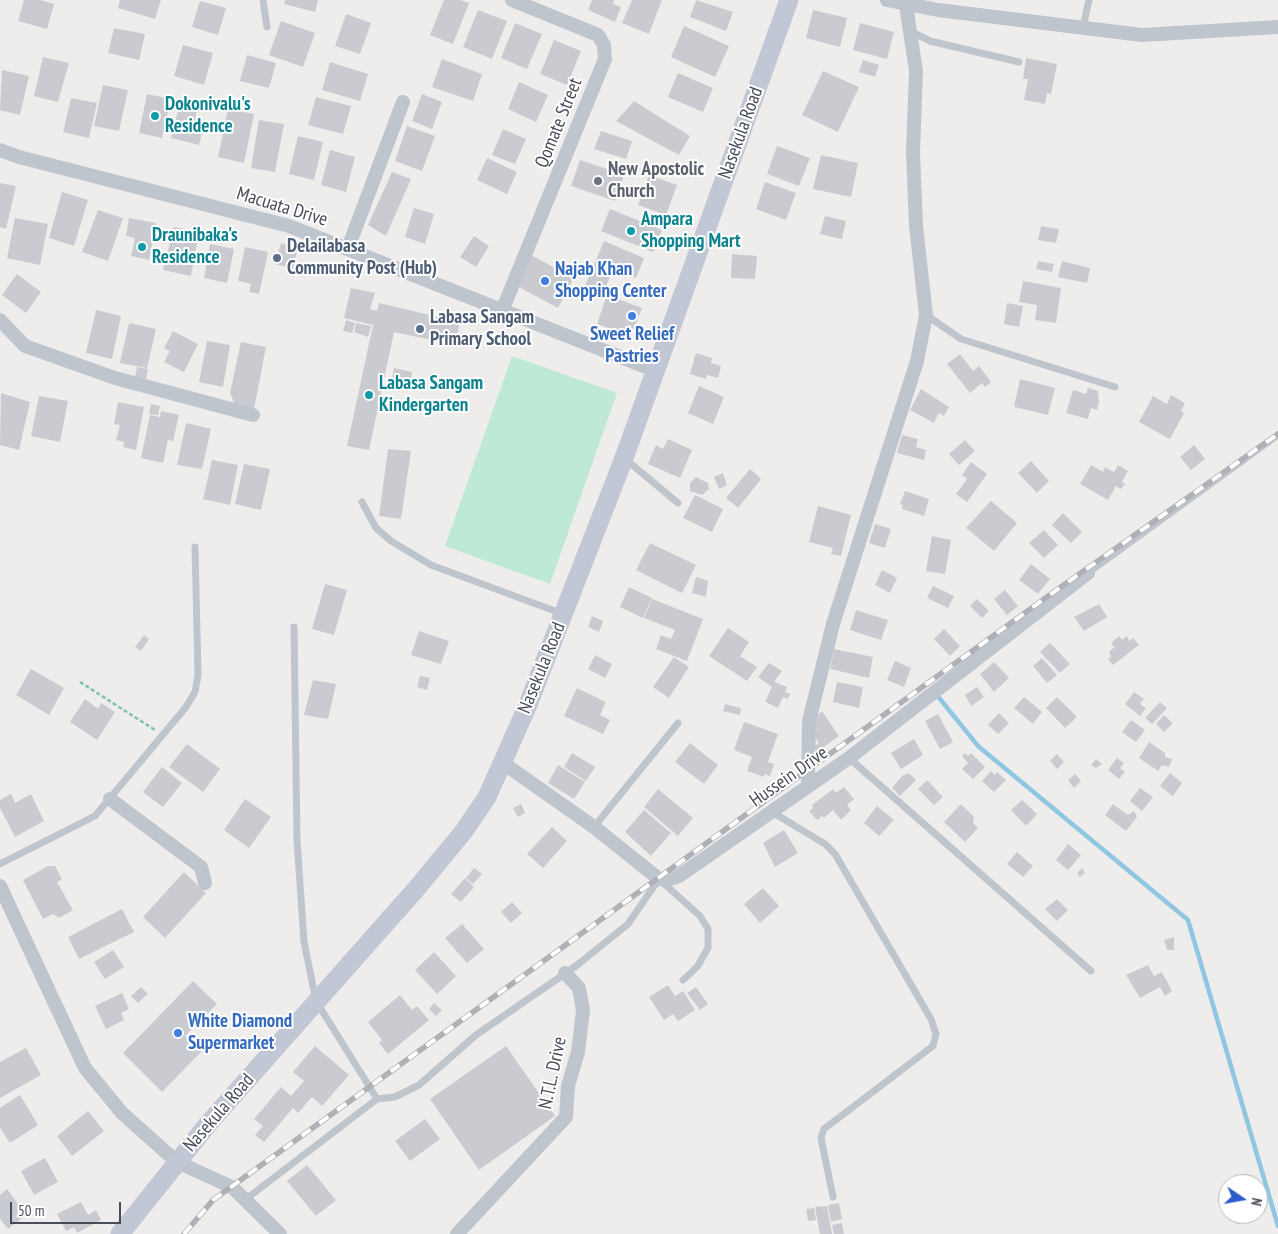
<!DOCTYPE html>
<style>
body{margin:0}
#map{position:relative;width:1278px;height:1234px;overflow:hidden;background:#efedec;font-family:"PT Sans Narrow",sans-serif}
canvas{display:block}
.north{position:absolute;left:1218px;top:1174px;width:50px;height:50px;box-sizing:border-box;background:#fff;border:1px solid #b5b8bc;border-radius:50%;rotate:102deg;font-size:14px;font-weight:700;line-height:20px;text-align:center;color:#474d58}
.north::after{content:'';display:block;margin:auto;width:18px;height:22px;background:#2c5cc9;clip-path:polygon(50% 0,100% 100%,50% 72%,0 100%)}
.scale{position:absolute;left:10px;top:1202px;width:111px;height:22px;box-sizing:border-box;border:2px solid #474d58;border-top:0;padding-left:6px;font-size:15px;line-height:18px;white-space:nowrap;color:#474d58;-webkit-text-stroke:4px #fff;paint-order:stroke}
</style>
<div id="map">
<canvas width="1278" height="1234"></canvas>
<div class="north">N</div>
<div class="scale">50 m</div>
</div>
<script>
const g = document.querySelector('canvas').getContext('2d');
g.lineJoin = 'round';
function paint(path, color) {
  g.fillStyle = color;
  g.fill(path, 'evenodd');
}
function poly(rows) {
  const path = new Path2D();
  for (const r of rows) {
    path.moveTo(r[0], r[1]);
    for (let i = 2; i < r.length; i += 2) path.lineTo(r[i], r[i + 1]);
  }
  return path;
}
function strokePath(path, color, width, dash) {
  g.strokeStyle = color;
  g.lineWidth = width;
  g.lineCap = dash ? 'butt' : 'round';
  g.setLineDash(dash || []);
  g.stroke(path);
}
function label(font, color, halo, rows, align = 'center') {
  g.font = font + ' "PT Sans Narrow",sans-serif';
  g.lineWidth = 4;
  g.setLineDash([]);
  g.textBaseline = 'middle';
  g.strokeStyle = halo;
  g.fillStyle = color;
  for (const [text, x, y, turn = 0] of rows) {
    g.save();
    g.translate(x, y);
    g.rotate((+turn || 0) * Math.PI / 180);
    g.textAlign = isNaN(turn) ? turn : align;
    if (halo) g.strokeText(text, 0, 0);
    g.fillText(text, 0, 0);
    g.restore();
  }
}
paint(poly([
 [512,356,617,393,550,584,445,546]
]), '#bee9d4');
strokePath(poly([
 [936,694,978,746,1188,920,1278,1226]
]), '#90c6e1', 4.5);
paint(poly([
 [24,0,40,0,54,4,47,29,18,21],
 [120,0,161,0,155,19,118,8],
 [285,0,318,0,315,12,284,4],
 [444,0,460,0,469,3,453,44,430,35],
 [592,0,614,0,613,4,621,7,615,22,588,10],
 [632,0,662,0,649,34,622,23],
 [696,0,733,12,726,31,690,17],
 [200,1,226,8,218,35,192,27],
 [478,10,507,21,492,59,463,47],
 [813,10,847,18,840,47,806,38],
 [346,14,371,23,360,54,335,46],
 [281,21,315,33,303,67,269,55],
 [515,23,542,34,527,69,501,58],
 [860,23,894,32,887,59,853,50],
 [684,26,729,46,715,77,671,57],
 [114,28,145,34,139,60,108,53],
 [554,40,581,51,567,85,540,74],
 [183,45,213,53,204,85,174,76],
 [247,55,276,63,269,88,240,81],
 [43,57,69,63,58,102,34,96],
 [1026,58,1057,64,1051,94,1047,93,1045,104,1024,100,1028,79,1023,79],
 [442,59,482,74,473,101,432,87],
 [863,60,879,65,875,77,859,72],
 [330,62,368,74,360,101,322,90],
 [2,70,29,76,20,115,0,110],
 [823,71,859,87,838,132,802,115],
 [678,73,713,88,703,112,668,97],
 [519,82,548,95,536,122,508,109],
 [103,85,128,90,119,131,94,126],
 [147,94,171,99,162,138,139,133],
 [422,94,442,102,432,129,412,121],
 [316,97,351,106,343,134,308,125],
 [71,98,97,103,89,138,63,132],
 [181,99,199,103,195,119,205,121,199,145,171,138],
 [634,101,690,136,679,155,616,121],
 [228,109,254,114,244,163,218,157],
 [259,120,284,124,275,172,251,168],
 [407,126,435,136,422,171,395,161],
 [503,129,526,139,515,164,492,155],
 [601,131,632,141,626,159,594,149],
 [298,136,323,142,314,180,289,174],
 [777,146,810,158,799,186,767,174],
 [330,150,355,157,346,192,321,185],
 [821,155,858,163,851,197,813,189],
 [487,158,517,172,507,194,477,180],
 [580,160,624,175,615,201,571,186],
 [392,172,411,179,386,236,368,225],
 [649,175,677,185,666,215,638,205],
 [765,182,796,193,786,220,756,209],
 [0,183,16,186,6,229,0,227],
 [62,192,88,200,74,246,49,238],
 [414,208,434,214,425,244,405,237],
 [610,209,662,230,653,252,601,231],
 [98,210,123,218,108,261,82,252],
 [825,216,846,221,842,239,820,234],
 [15,218,48,224,40,265,7,258],
 [129,218,156,223,149,260,131,256,135,238,126,236],
 [1041,226,1059,229,1056,243,1038,240],
 [174,227,199,232,191,276,163,270],
 [474,236,489,246,476,267,460,257],
 [604,241,644,258,636,278,613,269,603,294,585,286],
 [281,243,298,247,293,269,275,264],
 [210,244,234,249,227,283,204,278],
 [245,247,268,252,259,294,249,292,251,284,238,281],
 [732,254,757,256,755,279,731,278],
 [531,255,574,278,558,308,515,285],
 [1038,261,1054,264,1052,272,1036,269],
 [1062,261,1090,268,1087,283,1058,277],
 [17,274,41,292,26,313,2,295],
 [1023,281,1061,288,1056,323,1035,320,1037,305,1019,302],
 [351,288,375,293,370,309,377,311,379,303,460,322,455,345,394,332,369,450,347,446,373,325,344,318],
 [607,295,642,308,631,336,597,324],
 [1007,303,1023,306,1019,327,1004,324],
 [96,310,121,316,112,359,86,353],
 [346,320,355,323,352,333,343,331],
 [129,323,156,329,147,368,120,363],
 [356,323,371,326,368,337,354,332],
 [173,331,198,344,184,372,164,362,170,351,164,348],
 [207,341,230,345,223,387,199,382],
 [241,342,266,347,254,409,235,405,230,393],
 [696,353,712,358,711,363,721,366,718,378,707,375,706,379,690,374],
 [960,354,973,371,979,366,991,382,985,387,982,383,970,393,947,364],
 [137,367,148,369,146,379,135,377],
 [394,368,412,372,409,389,390,385],
 [1020,379,1055,388,1048,415,1014,407],
 [699,386,724,397,713,424,688,413],
 [1088,388,1098,391,1099,402,1097,410,1091,408,1088,419,1066,413,1073,390,1086,394],
 [921,389,949,407,944,416,939,413,934,423,910,410],
 [1,393,30,402,19,450,0,445],
 [1171,395,1185,403,1181,411,1184,413,1170,439,1139,422,1153,396,1167,404],
 [39,396,68,401,60,442,31,436],
 [118,402,144,407,136,450,123,447,124,442,116,440,120,425,114,424],
 [151,404,160,406,158,415,149,414],
 [161,411,179,415,173,441,168,440,163,463,141,458,150,415,160,417],
 [186,423,211,429,202,469,177,465],
 [902,435,918,439,916,447,926,450,924,460,897,453],
 [668,439,692,450,680,478,648,464,656,445,663,449],
 [965,440,975,451,959,465,949,454],
 [1194,445,1205,459,1191,470,1180,457],
 [388,449,411,451,401,519,379,516],
 [212,460,238,465,230,505,203,499],
 [1031,461,1049,481,1037,493,1018,473],
 [971,462,987,474,967,502,956,494,967,479,962,475],
 [244,464,270,469,261,510,235,504],
 [1091,465,1103,472,1105,467,1114,472,1118,465,1128,471,1122,482,1125,484,1121,489,1116,486,1108,500,1080,484],
 [750,469,761,479,738,508,726,498],
 [723,473,727,485,719,489,714,477],
 [696,477,708,483,709,489,702,495,690,491,690,483],
 [905,491,929,499,924,516,902,509,903,505,900,504],
 [695,495,723,509,712,532,683,518],
 [991,501,1017,523,994,551,966,528],
 [818,506,851,515,841,556,831,554,833,548,809,542],
 [1063,513,1082,532,1071,543,1052,525],
 [875,524,891,529,885,548,869,543],
 [1044,530,1058,545,1044,558,1029,543],
 [932,536,951,540,945,574,926,571],
 [650,543,696,565,682,593,636,570],
 [1031,564,1050,579,1038,594,1019,580],
 [882,570,897,578,890,593,875,585],
 [696,577,708,581,706,597,692,593],
 [325,584,347,590,334,635,312,629],
 [933,586,954,596,948,608,927,598],
 [629,587,652,598,643,618,620,607],
 [1005,590,1018,606,1007,615,994,599],
 [652,599,703,619,687,661,656,649,661,635,671,639,675,630,644,618],
 [977,599,989,611,982,618,970,606],
 [1099,604,1107,617,1084,631,1074,617],
 [856,610,888,620,881,640,850,630],
 [592,616,603,621,599,632,588,627],
 [728,628,749,642,740,656,757,667,747,681,709,656],
 [944,629,960,646,950,656,934,639],
 [419,631,449,641,441,664,411,655],
 [144,635,149,639,141,651,135,647],
 [1119,636,1122,640,1127,636,1129,641,1133,638,1139,645,1113,665,1108,659,1111,656,1109,652,1114,647,1111,643],
 [1050,643,1070,664,1060,673,1040,652],
 [834,649,873,657,869,678,830,669],
 [595,655,612,664,605,678,588,669],
 [674,657,689,667,669,698,653,687],
 [1042,658,1057,675,1047,683,1033,666],
 [895,661,911,668,904,687,887,680],
 [994,662,1009,678,994,692,980,674],
 [769,663,782,671,774,682,787,687,785,692,790,694,788,699,783,697,778,708,765,702,772,687,758,677],
 [31,669,64,688,49,715,16,695],
 [420,676,430,678,427,690,417,687],
 [313,680,336,684,328,719,304,715],
 [837,682,863,687,859,708,833,702],
 [977,687,984,697,971,706,965,695],
 [577,688,606,702,600,715,610,720,603,734,564,716],
 [1134,692,1144,699,1140,704,1146,708,1140,716,1125,704],
 [1024,697,1042,712,1033,724,1014,708],
 [1057,697,1077,717,1065,728,1046,708],
 [85,699,98,709,101,703,115,712,97,740,70,722],
 [1160,702,1167,708,1152,724,1145,718],
 [725,704,741,708,740,715,723,711],
 [822,711,839,736,816,753,813,747,819,743,812,733,817,729,812,720],
 [999,713,1009,723,998,734,988,725],
 [938,714,953,742,940,749,925,721],
 [1164,715,1173,723,1164,732,1156,724],
 [1131,720,1145,730,1136,742,1122,732],
 [744,722,778,734,768,762,774,764,770,776,765,774,764,777,747,771,752,757,734,750],
 [914,739,923,755,901,769,891,753],
 [1149,742,1165,753,1165,757,1172,759,1169,767,1162,765,1158,771,1139,758],
 [690,743,718,765,704,784,675,762],
 [187,744,220,769,203,792,169,767],
 [572,753,595,767,586,781,564,767],
 [965,753,968,756,971,753,985,767,973,779,962,769,968,763,962,756],
 [1057,754,1064,762,1057,769,1050,761],
 [1117,758,1124,763,1120,768,1125,772,1119,779,1108,770],
 [1096,759,1102,764,1096,768,1091,765],
 [558,765,585,782,574,799,548,783],
 [162,767,182,783,163,807,143,792],
 [991,771,995,775,997,772,1006,780,994,792,982,781],
 [909,773,916,780,900,796,892,788,902,776],
 [1170,773,1182,783,1173,796,1160,786],
 [1075,774,1081,781,1074,788,1068,780],
 [927,780,943,797,934,805,918,789],
 [844,787,854,799,847,805,851,810,841,820,833,810,824,818,822,816,817,820,809,811,813,808,812,805,833,789,836,793],
 [1140,788,1153,797,1142,811,1130,801],
 [658,789,693,818,678,836,644,807],
 [11,794,15,803,31,794,44,821,15,837,0,808,0,800],
 [245,799,271,817,249,848,224,830],
 [1022,800,1037,814,1026,826,1011,810],
 [521,804,525,813,518,817,513,808],
 [961,804,974,817,973,823,978,828,965,842,944,822],
 [1113,804,1128,815,1134,811,1137,817,1126,831,1105,815],
 [877,806,894,820,879,836,864,823],
 [644,810,671,833,651,856,625,832],
 [552,827,567,841,543,868,527,854],
 [784,830,798,853,775,867,763,843],
 [1068,844,1081,855,1068,870,1056,860],
 [1017,852,1033,866,1023,877,1007,864],
 [48,866,55,866,62,879,57,882,73,910,59,918,53,914,43,919,23,880],
 [474,868,482,874,473,884,466,878],
 [1082,868,1085,873,1080,877,1077,873],
 [184,872,206,893,165,938,143,917],
 [465,878,474,887,461,902,451,894],
 [763,888,779,906,760,923,744,904],
 [1057,899,1068,910,1057,921,1045,909],
 [512,902,522,913,511,923,501,912],
 [122,909,134,932,79,959,68,937],
 [462,924,484,949,467,963,445,938],
 [1174,937,1174,950,1167,950,1164,940],
 [113,950,124,967,105,979,94,962],
 [434,952,456,976,437,994,415,970],
 [1148,965,1154,976,1162,972,1172,991,1165,996,1160,987,1140,998,1126,975],
 [193,981,217,1004,185,1036,201,1052,162,1092,123,1053],
 [668,985,675,996,683,991,695,1010,678,1021,673,1014,664,1020,649,997],
 [141,987,148,994,138,1003,131,996],
 [696,987,708,1004,700,1010,687,993],
 [122,993,129,1009,121,1013,124,1020,106,1029,95,1006],
 [400,995,412,1010,417,1006,429,1020,388,1054,379,1043,382,1040,368,1022],
 [434,1003,442,1010,436,1016,429,1009],
 [315,1046,349,1075,322,1106,312,1097,298,1113,293,1108,264,1142,255,1135,263,1126,254,1119,281,1087,291,1096,304,1081,293,1072],
 [506,1046,555,1116,479,1170,430,1099],
 [26,1048,41,1075,0,1098,0,1062],
 [20,1095,38,1125,10,1143,0,1128,0,1108],
 [88,1111,104,1131,72,1156,57,1136],
 [425,1119,440,1139,410,1161,395,1141],
 [45,1158,58,1182,34,1195,21,1171],
 [307,1165,336,1200,316,1216,287,1181],
 [7,1189,26,1215,8,1229,0,1219,0,1195],
 [81,1202,88,1215,96,1210,101,1220,77,1233,74,1227,66,1231,57,1214],
 [839,1203,842,1219,831,1222,828,1205],
 [827,1206,832,1234,820,1234,815,1207],
 [814,1208,816,1220,808,1221,806,1209],
 [842,1223,844,1234,834,1234,832,1225]
]), '#cacbd1');
strokePath(poly([
 [80,682,155,730]
]), '#7ac3a9', 2.5, [4, 2.5]);
strokePath(poly([
 [263,0,267,27],
 [1083,27,1089,0],
 [912,32,930,41,1019,62],
 [926,315,961,339,1115,387],
 [624,458,678,503],
 [362,502,376,528,391,541,431,565,563,614],
 [1088,573,1278,435],
 [294,627,297,840,304,942,316,1001,377,1099],
 [849,758,1091,971],
 [772,812,825,844,835,854,931,1019,936,1034,933,1046,824,1129,821,1138,833,1197],
 [594,827,678,723],
 [0,864,95,816,186,707,195,692,198,675,195,547],
 [246,1199,377,1099,395,1097,419,1085,476,1035,576,966,628,924,659,879,700,916,708,929,708,948,697,967,683,980]
]), '#bfc5cd', 7);
strokePath(poly([
 [887,0,938,10,1142,35,1278,27],
 [0,150,19,157,289,226,656,371],
 [348,248,403,102],
 [502,311,605,59,604,45,598,35,512,0],
 [0,320,25,346,115,378,253,415],
 [503,763,594,827,659,879,666,880,679,876,849,758,1088,573],
 [808,786,809,721,833,624,917,361,926,315,916,226,913,152,916,71,906,5],
 [110,799,201,867,205,883],
 [0,886,85,1068,122,1113,177,1162,232,1187,280,1234],
 [457,1234,566,1117,568,1086,578,1052,583,1010,579,988,565,973]
]), '#bfc5cd', 14);
strokePath(poly([
 [120,1234,208,1124,417,888,464,831,487,797,527,707,624,458,789,0]
]), '#c1c7d4', 19);
const rail = poly([
 [184,1234,213,1200,1051,594,1278,434]
]);
strokePath(rail, '#afb1b6', 5.5);
strokePath(rail, '#fff', 4, [11]);
for (const [x, y, r, color] of [
 [155,116,5,"#0f9aa8"],
 [598,181,5,"#6b7280"],
 [631,231,5,"#0f9aa8"],
 [142,247,5,"#0f9aa8"],
 [277,258,5,"#5c6f8a"],
 [545,281,5,"#3f7fe0"],
 [632,316,5,"#3f7fe0"],
 [420,329,5,"#5c6f8a"],
 [369,395,5,"#0f9aa8"],
 [178,1033,5,"#3f7fe0"]
]) {
  const dot = new Path2D();
  dot.arc(x, y, r, 0, 2 * Math.PI);
  g.fillStyle = color;
  g.fill(dot);
  strokePath(dot, '#fff', 2);
}
label('bold 19px', '#0d838f', '#fff', [
 ["Dokonivalu's",165,105],
 ["Residence",165,127],
 ["Ampara",641,220],
 ["Shopping Mart",641,242],
 ["Draunibaka's",152,236],
 ["Residence",152,258],
 ["Labasa Sangam",379,384],
 ["Kindergarten",379,406]
], 'left');
label('19px', '#474d58', '#fff', [
 ["Qomate Street",559,123,-68],
 ["Nasekula Road",741,133,-70],
 ["Macuata Drive",282,207,17],
 ["Nasekula Road",542,668,-68],
 ["Hussein Drive",789,777,-35],
 ["N.T.L. Drive",553,1073,-78],
 ["Nasekula Road",219,1113,-49]
]);
label('bold 19px', '#5b616d', '#fff', [
 ["New Apostolic",608,170],
 ["Church",608,192]
], 'left');
label('bold 19px', '#4e5e75', '#fff', [
 ["Delailabasa",287,247],
 ["Community Post (Hub)",287,269],
 ["Labasa Sangam",430,318],
 ["Primary School",430,340]
], 'left');
label('bold 19px', '#366cbe', '#fff', [
 ["Najab Khan",555,270],
 ["Shopping Center",555,292],
 ["Sweet Relief",632,335,"center"],
 ["Pastries",632,357,"center"],
 ["White Diamond",188,1022],
 ["Supermarket",188,1044]
], 'left');
</script>
